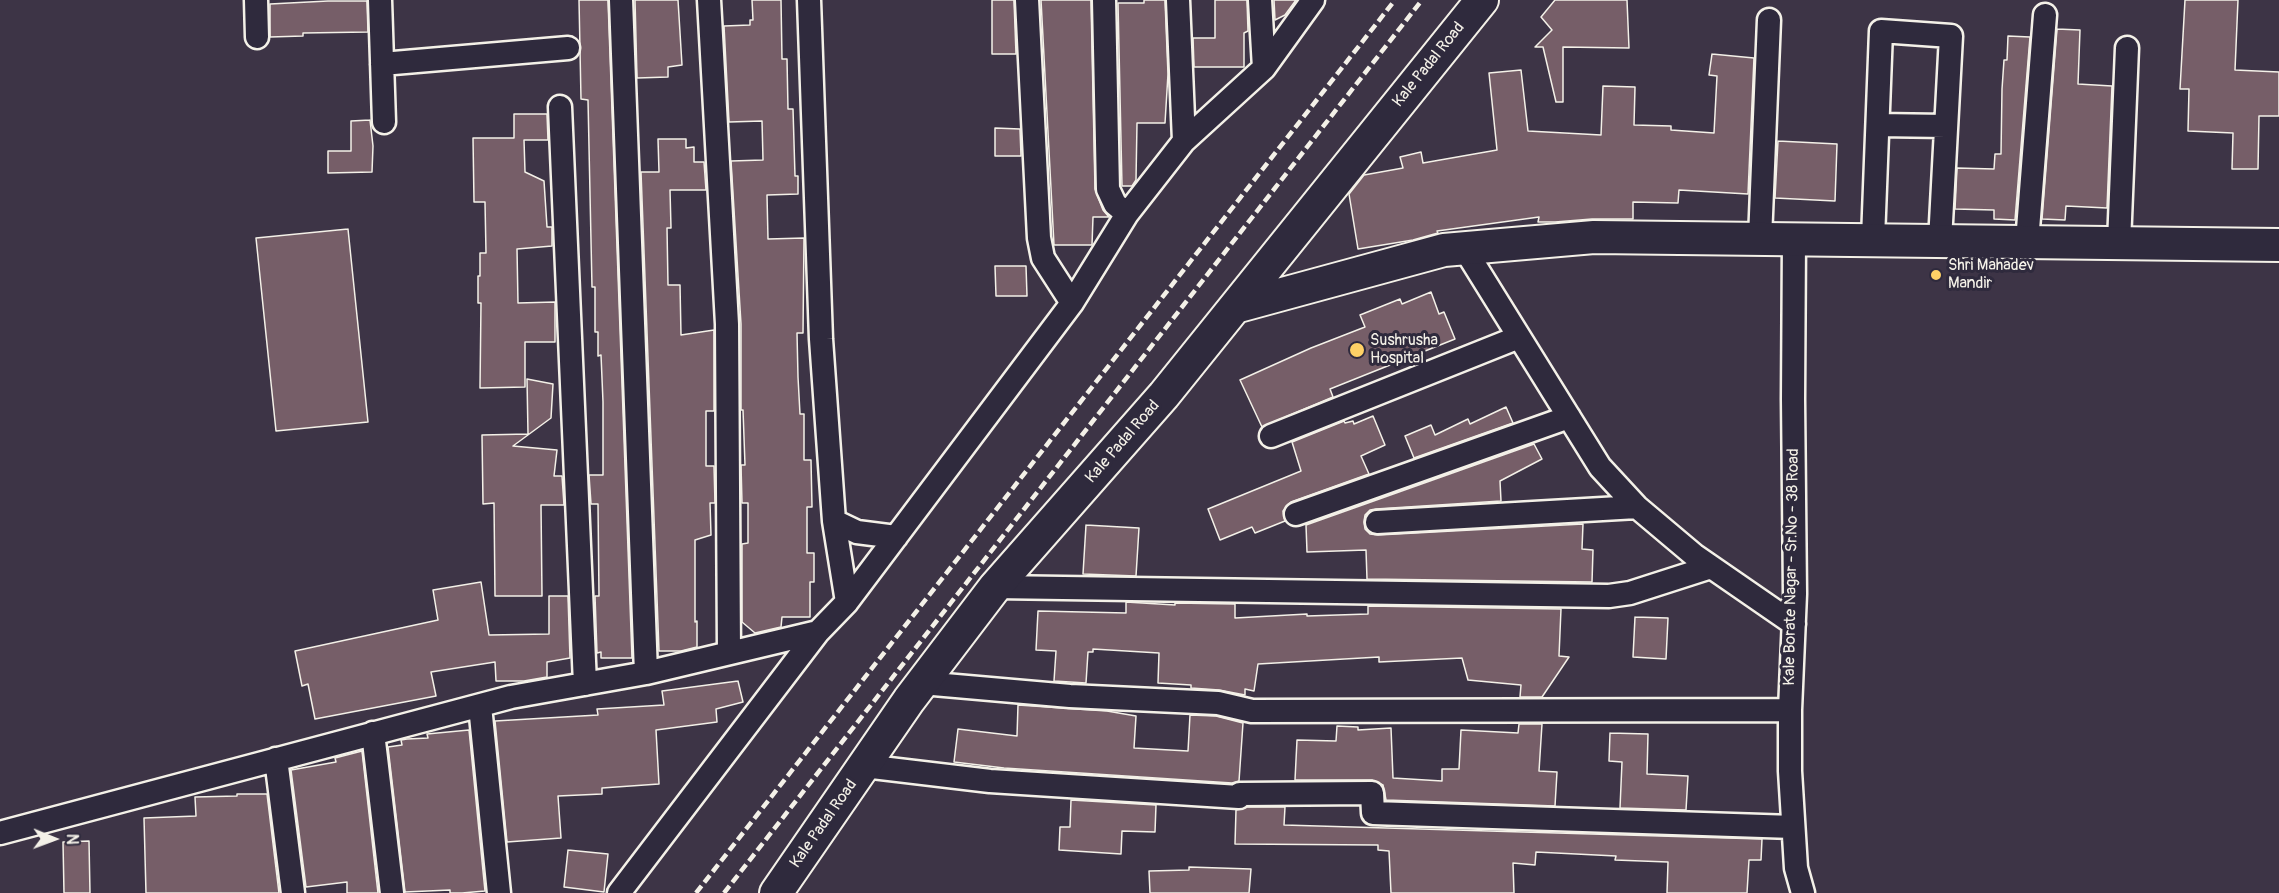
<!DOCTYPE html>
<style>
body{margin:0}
#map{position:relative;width:2279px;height:893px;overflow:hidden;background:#3d3446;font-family:Pangolin,sans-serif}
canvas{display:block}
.north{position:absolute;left:24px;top:809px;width:60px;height:60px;-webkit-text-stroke:4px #2f2a3d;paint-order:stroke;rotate:91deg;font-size:16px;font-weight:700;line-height:24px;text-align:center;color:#f4f1e8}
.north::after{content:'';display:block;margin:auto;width:21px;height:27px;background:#f4f1e8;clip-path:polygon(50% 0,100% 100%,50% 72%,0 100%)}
</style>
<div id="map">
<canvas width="2279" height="893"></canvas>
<div class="north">N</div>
</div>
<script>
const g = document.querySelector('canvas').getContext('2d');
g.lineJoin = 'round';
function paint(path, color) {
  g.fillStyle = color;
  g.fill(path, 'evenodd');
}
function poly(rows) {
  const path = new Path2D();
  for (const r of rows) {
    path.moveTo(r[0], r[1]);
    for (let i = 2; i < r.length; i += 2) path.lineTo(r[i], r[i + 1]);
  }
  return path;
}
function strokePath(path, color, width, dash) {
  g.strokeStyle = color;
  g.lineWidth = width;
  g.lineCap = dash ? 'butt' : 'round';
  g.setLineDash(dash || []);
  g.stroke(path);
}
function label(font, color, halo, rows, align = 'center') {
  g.font = font + ' Pangolin,sans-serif';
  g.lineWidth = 6;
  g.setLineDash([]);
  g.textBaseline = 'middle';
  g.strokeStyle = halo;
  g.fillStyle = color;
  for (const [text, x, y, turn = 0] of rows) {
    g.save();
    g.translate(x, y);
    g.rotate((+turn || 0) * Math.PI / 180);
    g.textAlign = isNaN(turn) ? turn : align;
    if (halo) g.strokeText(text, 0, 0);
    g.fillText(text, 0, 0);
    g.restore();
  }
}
const building = poly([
 [579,0,608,0,632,658,601,658,601,652,597,653,595,596,599,596,598,504,591,504,589,475,603,475,603,402,601,355,598,356,598,332,595,332,595,287,592,287,588,100,581,99,579,0],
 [635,0,678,0,682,65,668,67,668,77,637,78,635,0],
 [752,0,781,0,782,59,787,59,788,109,793,109,795,176,798,176,798,194,767,195,768,239,804,238,803,333,797,333,798,377,800,414,804,414,804,460,811,460,812,507,807,507,807,553,814,553,814,582,810,582,810,617,782,617,781,627,755,633,742,622,742,544,748,543,748,503,742,503,741,465,745,465,743,410,741,410,741,324,731,161,763,160,762,121,729,122,724,26,750,25,750,20,753,20,752,0],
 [992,0,1014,0,1016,54,992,54,992,0],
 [1041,0,1091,0,1095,189,1103,210,1109,217,1093,217,1092,245,1054,245,1041,0],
 [1144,0,1165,0,1168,74,1165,123,1137,123,1136,180,1132,186,1122,186,1118,3,1144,3,1144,0],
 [1215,0,1247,0,1248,31,1244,33,1244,67,1194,67,1193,38,1215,38,1215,0],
 [1274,0,1296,0,1285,15,1275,20,1274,0],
 [1555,0,1627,0,1629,48,1563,47,1563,102,1556,102,1543,47,1535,47,1552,30,1541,17,1555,0],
 [2185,0,2238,0,2235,70,2279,72,2279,116,2259,116,2258,169,2232,169,2233,133,2188,131,2189,89,2180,89,2185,0],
 [328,1,367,1,368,32,303,33,303,36,270,37,270,4,328,1],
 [2057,29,2080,30,2078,84,2112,86,2107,208,2066,206,2065,220,2042,219,2057,29],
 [2008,36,2030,37,2015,220,1994,219,1994,210,1955,209,1957,168,1994,169,1995,154,2001,154,2002,89,2004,60,2007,60,2008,36],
 [1712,54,1754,58,1748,194,1679,190,1678,203,1633,202,1633,219,1592,219,1555,222,1538,222,1539,217,1437,231,1438,233,1413,240,1358,249,1349,194,1364,175,1403,168,1400,157,1421,152,1423,163,1497,150,1489,73,1521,70,1528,131,1601,135,1603,86,1635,87,1634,125,1671,126,1671,130,1714,133,1717,76,1709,75,1712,54],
 [514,114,547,114,548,140,524,140,525,172,544,181,547,227,552,227,552,246,517,249,518,303,555,302,555,342,525,342,525,387,480,388,481,303,478,303,478,276,480,276,480,253,486,253,485,202,474,202,473,138,514,138,514,114],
 [370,120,373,146,372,172,328,173,328,151,351,151,351,121,370,120],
 [995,128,1020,129,1021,156,995,156,995,128],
 [658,139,686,139,686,148,694,147,694,162,704,162,706,190,670,190,671,228,667,228,668,285,680,285,681,335,714,330,714,411,706,411,706,466,714,466,715,503,710,503,711,535,695,540,695,622,697,621,697,647,681,651,659,651,641,172,659,172,658,139],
 [1778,141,1837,144,1835,201,1775,198,1778,141],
 [348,229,368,422,276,431,256,238,348,229],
 [995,266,1026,266,1027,296,996,296,995,266],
 [1431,292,1439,314,1444,312,1455,339,1330,389,1333,397,1262,427,1240,380,1311,348,1365,327,1360,315,1400,299,1402,304,1431,292],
 [527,379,553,384,551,418,513,446,557,450,554,476,562,476,564,505,541,505,542,596,495,596,494,503,483,504,482,435,528,434,527,379],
 [1506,407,1513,423,1414,458,1405,436,1431,425,1435,435,1468,419,1470,424,1506,407],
 [1373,416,1385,445,1361,456,1369,474,1291,502,1283,511,1285,521,1255,533,1252,527,1220,540,1208,509,1301,471,1292,442,1344,421,1345,423,1353,421,1354,424,1373,416],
 [1534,444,1542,459,1500,481,1501,501,1376,509,1370,510,1365,515,1364,522,1365,529,1370,534,1378,535,1583,524,1582,549,1593,550,1592,582,1367,579,1366,550,1307,552,1306,525,1534,444],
 [1086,525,1139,528,1136,576,1083,574,1086,525],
 [481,582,489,635,549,634,549,596,568,596,570,658,547,662,547,677,524,681,496,681,495,662,431,672,436,696,315,719,308,684,302,686,295,651,438,620,433,590,481,582],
 [1126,602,1175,605,1175,603,1235,604,1235,618,1307,614,1307,616,1368,614,1368,606,1561,609,1559,656,1569,657,1542,697,1520,697,1521,685,1468,680,1462,658,1379,662,1379,657,1258,664,1254,691,1245,689,1245,695,1219,690,1191,688,1191,685,1158,683,1159,653,1093,649,1093,652,1088,652,1086,683,1054,681,1056,651,1036,650,1038,611,1126,613,1126,602],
 [1635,617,1668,618,1666,659,1633,657,1635,617],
 [738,681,743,702,716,709,717,722,656,730,659,784,602,788,602,794,558,796,561,838,507,842,495,721,598,715,597,709,664,705,662,691,738,681],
 [1018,705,1107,711,1136,716,1134,748,1188,751,1190,715,1216,716,1243,723,1239,781,1232,783,1004,768,954,762,958,729,1017,736,1018,705],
 [1519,724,1542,724,1539,771,1557,772,1555,806,1386,800,1383,785,1372,780,1295,780,1297,740,1336,741,1337,726,1358,727,1358,730,1391,728,1393,778,1442,781,1442,769,1459,769,1461,730,1518,733,1519,724],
 [469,730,485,891,462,893,450,893,450,890,405,892,388,747,402,745,401,740,407,739,428,738,427,734,469,730],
 [1610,733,1648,734,1647,774,1688,776,1686,810,1620,808,1622,762,1609,761,1610,733],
 [362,751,378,893,347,893,347,882,306,887,291,770,336,762,335,758,362,751],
 [237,794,267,794,279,893,146,893,144,818,196,816,195,797,237,796,237,794],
 [1071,800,1156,805,1155,832,1122,831,1121,854,1059,850,1060,827,1070,827,1071,800],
 [1247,807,1285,807,1284,825,1762,839,1761,860,1749,860,1747,893,1667,893,1668,862,1615,860,1616,856,1536,852,1535,865,1513,863,1514,893,1391,893,1389,851,1378,850,1378,845,1235,844,1236,810,1247,807],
 [89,841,90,893,64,893,63,842,89,841],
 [568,850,608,854,604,892,564,887,568,850],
 [1189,867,1251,869,1249,893,1150,893,1149,871,1189,870,1189,867]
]);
paint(building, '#765e68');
strokePath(building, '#f4f1e8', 1.5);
const street = poly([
 [256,0,257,37],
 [380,0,384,122],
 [621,0,646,673],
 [709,0,727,324,729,652],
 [809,0,821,339,834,521,847,602],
 [1027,0,1039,238,1043,258,1072,303],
 [1104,0,1108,189,1115,204,1127,214,1184,141],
 [1178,0,1184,141,1264,68],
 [1260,0,1264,68,1313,0],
 [382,64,568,48],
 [560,107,585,684],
 [1878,125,1946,126],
 [1760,239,1769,20],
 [1794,239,1793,399,1795,594,1790,710,1790,771,1796,868,1803,893],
 [1873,239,1881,31,1951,36,1940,241],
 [2027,242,2045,15],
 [2119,243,2127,48],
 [1464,248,1600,467,1637,507,1694,555,1794,624],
 [1271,436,1519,337],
 [1296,514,1569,417],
 [834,521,857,532,896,537],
 [1377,522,1637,507],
 [995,587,1609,596,1630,593,1711,567],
 [922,683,1070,696,1218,703,1252,711,1790,710],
 [480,706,499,893],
 [373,733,392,893],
 [276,759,293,893],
 [864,766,990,781,1239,797,1240,794,1372,793,1373,813,1793,827],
 [0,833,511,697,646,673,818,632],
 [619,893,818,632,847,602,1072,303,1127,214]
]);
const secondary = poly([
 [1235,307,1444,250,1594,237,2279,245],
 [776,893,909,700,995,587,1164,395,1482,0]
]);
strokePath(street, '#f4f1e8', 27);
strokePath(secondary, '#f4f1e8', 36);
strokePath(street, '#2f2a3d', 22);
strokePath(secondary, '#2f2a3d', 32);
strokePath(poly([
 [696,893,1395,0],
 [724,893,1422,0]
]), '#f4f1e8', 4.5, [9, 4.5]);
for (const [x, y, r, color] of [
 [1936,275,6,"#ffd166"],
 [1357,350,8,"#ffd166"]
]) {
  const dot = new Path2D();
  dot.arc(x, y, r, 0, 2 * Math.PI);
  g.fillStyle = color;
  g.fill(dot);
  strokePath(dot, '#2f2a3d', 2);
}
label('16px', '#f4f1e8', '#2f2a3d', [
 ["Kale Padal Road",1429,65,-51],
 ["Kale Padal Road",1123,442,-49],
 ["Kale Borate Nagar - Sr.No - 38 Road",1792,567,-89],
 ["Kale Padal Road",824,824,-55]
]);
label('16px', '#f4f1e8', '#2f2a3d', [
 ["Shri Mahadev",1948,266],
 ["Mandir",1948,284],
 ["Sushrusha",1370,341],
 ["Hospital",1370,359]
], 'left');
</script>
